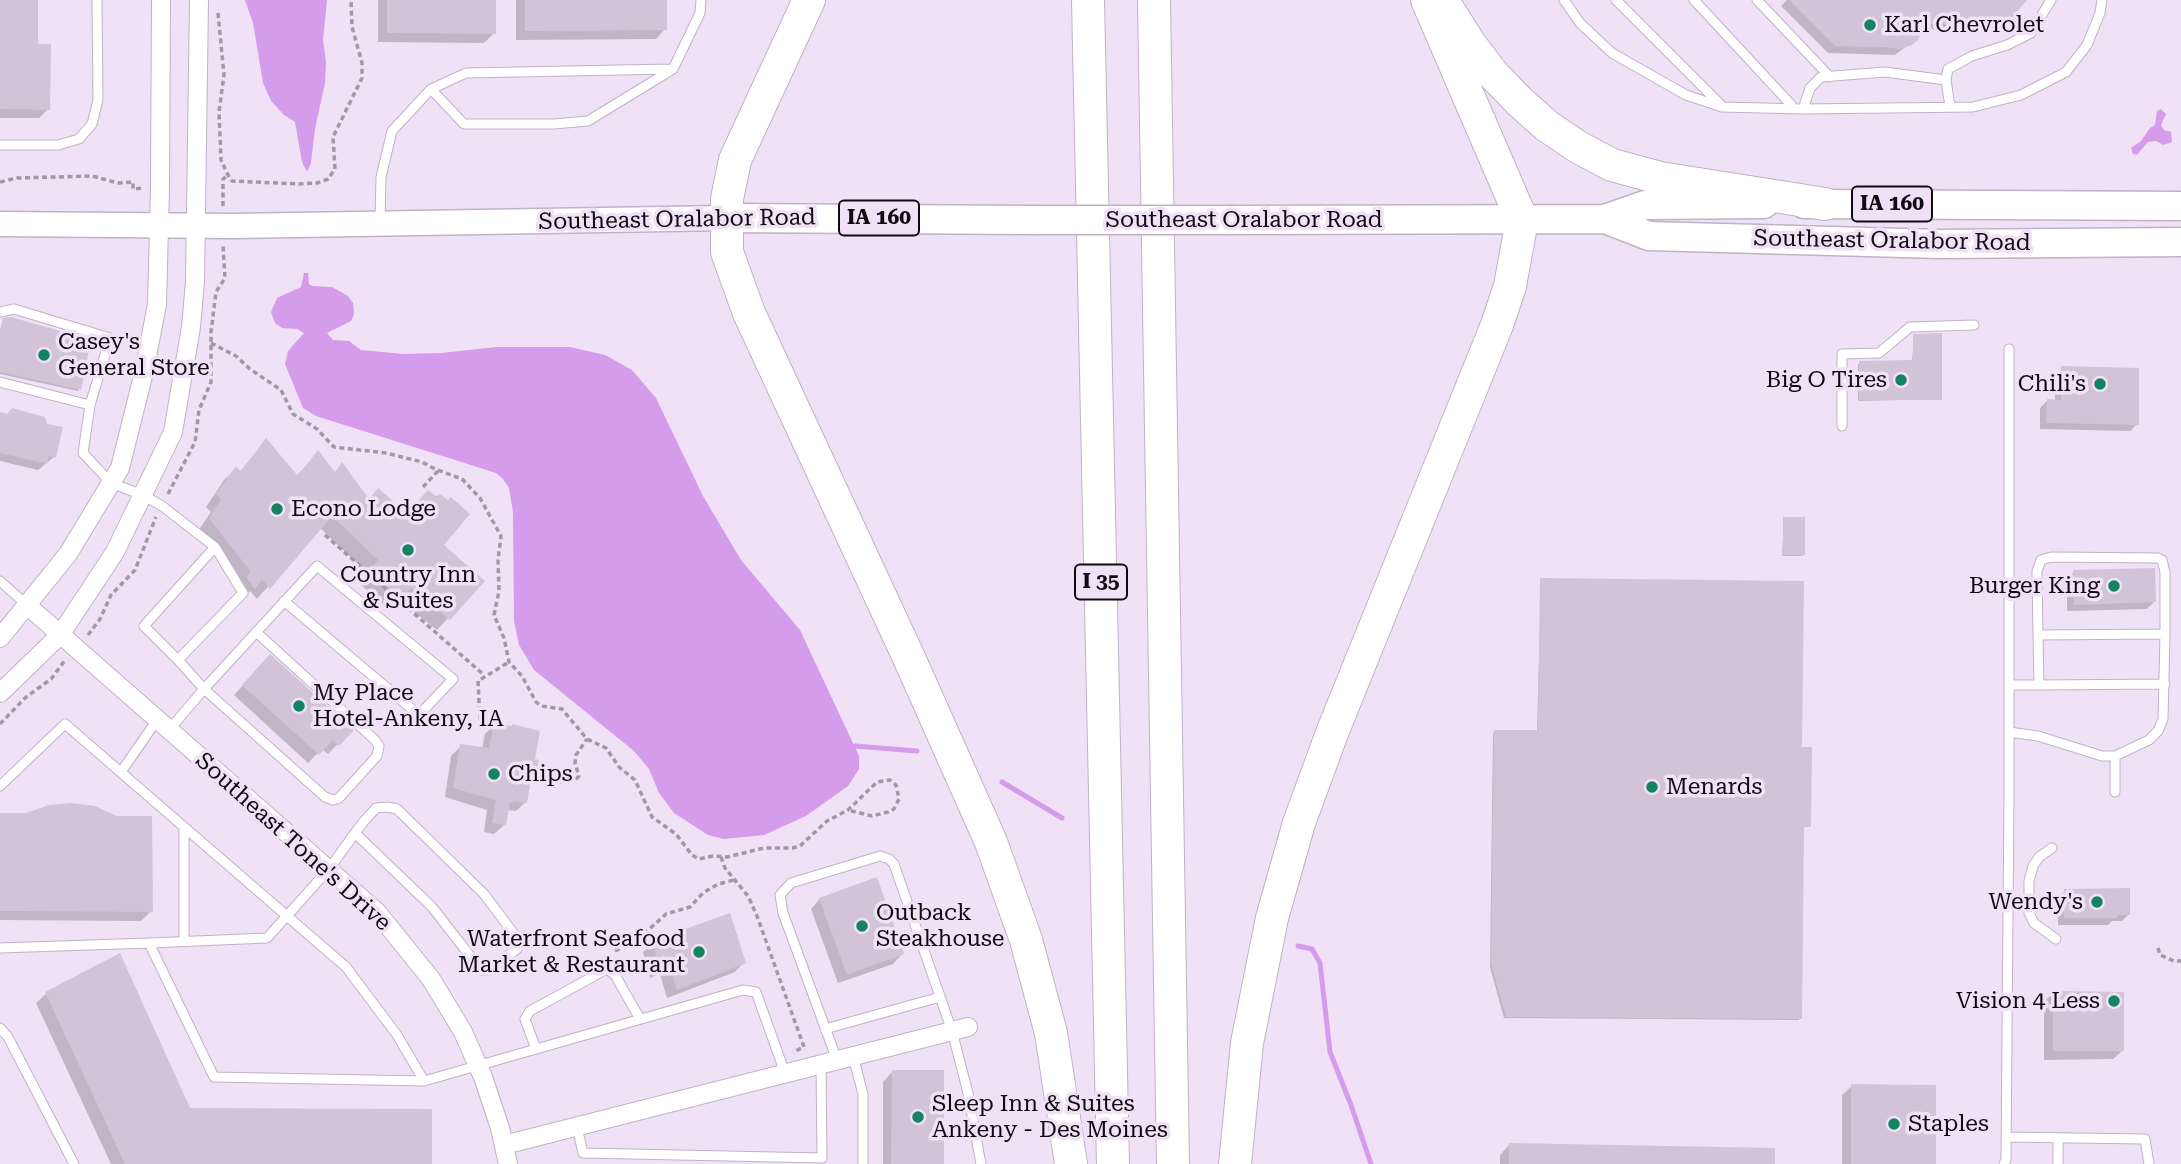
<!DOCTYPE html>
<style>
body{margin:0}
canvas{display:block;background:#f0e1f6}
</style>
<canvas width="2181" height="1164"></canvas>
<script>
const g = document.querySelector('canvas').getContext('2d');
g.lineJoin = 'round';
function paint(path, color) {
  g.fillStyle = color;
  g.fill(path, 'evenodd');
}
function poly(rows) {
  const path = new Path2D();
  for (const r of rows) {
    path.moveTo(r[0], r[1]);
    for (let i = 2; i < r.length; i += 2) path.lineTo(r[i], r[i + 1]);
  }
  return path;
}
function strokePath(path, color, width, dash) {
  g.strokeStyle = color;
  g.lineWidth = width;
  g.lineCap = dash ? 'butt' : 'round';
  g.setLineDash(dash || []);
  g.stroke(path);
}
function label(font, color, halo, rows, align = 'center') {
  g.font = font + ' "Roboto Serif",serif';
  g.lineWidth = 7;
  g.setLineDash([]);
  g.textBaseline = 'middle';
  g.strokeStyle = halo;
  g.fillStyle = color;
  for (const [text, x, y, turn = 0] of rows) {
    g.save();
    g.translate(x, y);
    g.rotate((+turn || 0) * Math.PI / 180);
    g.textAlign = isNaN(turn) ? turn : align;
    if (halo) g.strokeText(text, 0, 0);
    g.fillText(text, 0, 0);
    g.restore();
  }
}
paint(poly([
 [245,0,327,0,323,40,326,62,325,83,315,129,311,163,307,172,302,162,295,122,284,115,271,101,263,83,253,23],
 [2161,109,2166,114,2161,125,2164,130,2171,132,2172,142,2163,145,2156,141,2148,142,2137,155,2133,154,2131,148,2141,141,2150,128,2155,125,2157,111],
 [304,273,308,273,309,284,312,286,332,287,348,296,353,303,354,314,351,321,327,333,333,340,349,341,361,350,403,354,441,353,497,347,570,347,605,355,632,370,656,398,703,496,741,560,800,630,859,756,859,769,848,786,806,816,764,835,724,839,708,835,674,813,659,793,649,769,634,751,534,670,519,645,514,621,513,512,509,488,503,479,496,473,316,416,303,408,285,364,288,351,304,333,297,329,282,328,275,323,271,312,277,298,301,287]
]), '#d59ceb');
paint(poly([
 [0,0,36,0,36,46,48,109,39,118,0,118],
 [378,0,494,0,494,33,484,43,378,42],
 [516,0,665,0,665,29,656,39,516,40],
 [1787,0,2022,0,2022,4,2001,26,1999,23,1976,30,1920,30,1916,39,1895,55,1828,53,1781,6],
 [4,320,79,390,78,391,0,374,0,330],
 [1914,336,1940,399,1858,401,1858,364,1912,362],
 [2062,368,2137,424,2130,431,2040,429,2040,408,2047,401,2055,401,2055,375],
 [0,414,54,457,38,470,0,461],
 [266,440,296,477,318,452,334,473,368,501,441,545,448,618,437,630,398,599,388,609,359,583,367,573,320,528,257,599,250,591,242,599,235,590,239,584,198,531,211,512,206,507,224,480,236,469,239,473],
 [1784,519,1803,554,1802,556,1782,556],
 [2074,572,2154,602,2147,609,2067,611,2067,579],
 [1541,580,1800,748,1809,826,1802,828,1799,1020,1504,1018,1490,967,1493,733,1537,732],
 [261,666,351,730,328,754,322,749,308,763,234,695],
 [494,725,533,761,535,774,529,779,526,802,516,811,507,810,504,825,494,834,484,832,487,810,445,797,451,756,461,746,482,749,485,734],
 [0,815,151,911,141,921,0,920],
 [2065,891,2129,914,2122,921,2112,921,2108,925,2058,925,2058,898],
 [820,899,902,954,893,964,838,983,811,909],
 [653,943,744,962,735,972,667,998,660,974,650,978,643,952],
 [2053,993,2123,1050,2113,1059,2044,1060,2044,1002],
 [46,994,189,1110,430,1164,111,1164,36,1003],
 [892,1072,942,1164,883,1164,883,1082],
 [1852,1086,1934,1164,1842,1164,1842,1095],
 [1509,1145,1773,1164,1500,1164,1500,1155]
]), '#0003');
strokePath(poly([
 [855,746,917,751],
 [1002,782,1062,818],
 [1298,946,1312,949,1320,963,1330,1052,1351,1105,1371,1164]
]), '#d59ceb', 5);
paint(poly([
 [0,0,38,0,38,44,51,44,50,110,0,109],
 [387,0,496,0,496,34,387,33],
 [525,0,667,0,667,30,525,31],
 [1789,0,2027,0,2009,21,2007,17,1985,24,1925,24,1918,40,1912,45,1899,49,1883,47,1835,46],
 [11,317,91,340,81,390,0,372,0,331,3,318],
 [1942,333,1942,400,1859,400,1859,361,1913,360,1913,334],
 [2061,366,2139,368,2139,425,2046,423,2047,399,2061,400],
 [12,408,45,417,47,424,63,427,56,458,49,456,47,464,0,453,0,412,7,414],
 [266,438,298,476,318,450,335,472,342,462,369,499,378,488,407,513,428,490,436,496,440,494,448,500,451,497,470,514,444,545,485,581,450,620,411,588,401,599,369,570,378,560,332,516,270,589,262,579,255,589,246,577,250,571,209,518,221,499,216,494,236,466,241,472],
 [1783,517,1805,517,1805,555,1783,555],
 [2155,568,2156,602,2074,605,2073,570],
 [1540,578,1804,581,1802,747,1812,747,1811,827,1804,827,1802,1019,1506,1017,1491,964,1494,730,1538,730],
 [270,654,354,730,339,746,333,740,319,755,242,685],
 [494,723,512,726,512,724,540,731,535,759,539,760,536,775,532,774,527,803,513,801,513,803,510,802,506,825,492,823,496,800,453,788,460,744,489,748],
 [71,803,95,806,117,816,152,816,153,912,0,911,0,813,26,813,49,805],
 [877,877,904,954,847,975,819,898],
 [2130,888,2130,915,2117,915,2117,918,2064,918,2064,889],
 [730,913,746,963,677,990,669,965,660,969,652,941],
 [120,953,190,1108,432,1109,432,1164,125,1164,45,992],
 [2053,991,2124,992,2124,1051,2053,1051],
 [892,1070,944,1070,944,1164,891,1164],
 [1851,1084,1936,1085,1936,1164,1851,1164],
 [1509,1143,1775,1148,1775,1164,1509,1164]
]), '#d2c3d8');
const lane = poly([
 [1564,0,1580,23,1612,53,1686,95,1722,107,1803,109,1973,107,2021,95,2066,72,2087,45,2100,13,2102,0],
 [1616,0,1721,105],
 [1694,0,1795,109],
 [1757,0,1830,77],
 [431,89,466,73,671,69],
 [1950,107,1946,80,1948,69,1972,56,2007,45,2031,33,2051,0],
 [1803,109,1810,88,1821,77,1885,72,1946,80],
 [0,145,58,145,79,139,92,124,98,100,97,0],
 [380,220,381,177,392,131,431,89,464,124,554,124,588,121,673,69,700,13,701,0],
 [0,312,14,309,110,338,90,405],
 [0,382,90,405,83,453,111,483,143,495,162,506,215,547,243,593,178,660,144,626,215,547],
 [1842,426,1842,354,1879,353,1910,327,1974,325],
 [0,581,28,606],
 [256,632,375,740,379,746,377,756,339,798,333,800,325,797,204,689,317,566,453,679,419,715,284,601],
 [2038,635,2037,571,2041,560,2051,557,2158,558,2162,560,2165,572,2165,634],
 [2009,685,2039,685,2038,635,2165,634,2163,719,2158,731,2149,740,2115,756,2115,792],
 [2039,685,2165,684],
 [169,730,204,689,178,660],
 [2009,732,2038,736,2102,756,2115,756],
 [121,772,157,720],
 [0,786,65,724,346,967,397,1035,424,1081,743,990,756,992,785,1073],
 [2052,848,2039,857,2033,866,2029,881,2029,913,2034,923,2056,939],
 [184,941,184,827],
 [149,943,267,938,329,869,355,833,365,820,376,808,387,807,397,809,484,894,517,938,519,944,517,949,489,970,481,970,432,907,355,833],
 [0,948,149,943,214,1077,424,1081],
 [0,1028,8,1037,74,1164],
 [825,1029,940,997],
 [536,1049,525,1019,530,1011,607,969,615,975,640,1019],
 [853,1056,863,1094,863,1164],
 [837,1060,783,913,780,895,791,883,880,856,889,859,894,864,952,1031,968,1093,981,1164],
 [577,1127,583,1153,822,1158,821,1064],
 [2006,1137,2145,1139,2149,1164],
 [2058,1138,2058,1164],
 [2004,1164,2006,1160,2009,792,2009,349]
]);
const street = poly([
 [28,606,377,912,431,979,463,1032,483,1077,500,1128,508,1164],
 [0,638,68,554,120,468,144,372,157,304,160,188,161,0],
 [0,693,60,635,115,552,173,432,191,327,195,282,199,0],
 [504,1145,968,1027]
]);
const secondary = poly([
 [0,224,233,226,727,218]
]);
const primary = poly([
 [1804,204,2181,206],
 [727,218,1031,220],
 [1605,219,1649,236,1940,244,2181,242],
 [1233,220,1605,219,1645,205,1764,204]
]);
const highway = poly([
 [809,0,735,160,727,199,727,252,749,313,910,660,991,842,1026,940,1051,1033,1071,1164],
 [1088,0,1113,1164],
 [1154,0,1173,1164],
 [1448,9,1470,44,1493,74,1519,101,1547,126,1578,147,1612,165,1660,178,1825,204],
 [1235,1164,1247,1043,1272,918,1299,823,1332,733,1497,325,1510,286,1522,220,1427,0]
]);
strokePath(lane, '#c0b2c6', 11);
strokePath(street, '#c0b2c6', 20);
strokePath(secondary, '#c0b2c6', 27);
strokePath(primary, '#c0b2c6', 31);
strokePath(highway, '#c0b2c6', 34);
strokePath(poly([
 [218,13,224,75,219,112,221,160,228,175,232,181,299,184,317,183,328,179,335,169,333,137,362,78,362,63,352,27,351,0],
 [0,182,17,178,92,176,118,183,133,182,133,189,144,188],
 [223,206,223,179,228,175],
 [211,343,236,356,250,369,281,390,293,414,317,429,334,447,386,453,422,462,435,469,462,479,480,498,501,536,498,560,499,591,494,615,504,638,509,662,522,676,536,702,541,706,562,709,587,739,606,748,619,767,635,780,652,817,676,834,692,855,699,859,713,856,727,857,764,848,793,848,800,846,827,821,848,810,877,782,890,780,896,785,899,799,894,809,888,812,872,816,848,810],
 [423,487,438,471],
 [168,494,195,442,199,410,211,382,211,332,216,292,225,278,223,245],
 [325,535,484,675],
 [88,635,100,619,111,595,135,570,156,517],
 [480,720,478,681,509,662],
 [0,724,25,698,51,679,66,659],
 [551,782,574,781,579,776,575,763,576,755,587,739],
 [721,857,725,868,748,896,757,916,804,1047,793,1052],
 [2158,948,2160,955,2174,961,2181,961],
 [615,951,636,941,666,914,690,907,703,893,718,884,734,880]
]), '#a297a7', 3.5, [5, 3.5]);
strokePath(lane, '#fff', 9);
strokePath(street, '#fff', 18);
strokePath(secondary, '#fff', 24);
strokePath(primary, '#fff', 28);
strokePath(highway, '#fff', 32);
const primaryBridge = poly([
 [1031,220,1233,220]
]);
strokePath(primaryBridge, '#c0b2c6', 31, []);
strokePath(primaryBridge, '#fff', 28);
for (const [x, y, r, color] of [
 [1870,25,7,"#138361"],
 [44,355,7,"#138361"],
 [1901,380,7,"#138361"],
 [2100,384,7,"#138361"],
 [277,509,7,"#138361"],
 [408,550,7,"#138361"],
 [2114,586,7,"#138361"],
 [299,706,7,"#138361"],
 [494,774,7,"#138361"],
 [1652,787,7,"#138361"],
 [2097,902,7,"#138361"],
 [862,926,7,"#138361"],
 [699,952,7,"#138361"],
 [2114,1001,7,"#138361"],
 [918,1117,7,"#138361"],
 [1894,1124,7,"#138361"]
]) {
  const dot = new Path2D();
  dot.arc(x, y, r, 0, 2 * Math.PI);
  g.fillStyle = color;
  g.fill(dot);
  strokePath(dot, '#f0e1f6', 2.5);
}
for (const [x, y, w] of [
 [1892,204,80],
 [879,218,80],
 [1101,582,52]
]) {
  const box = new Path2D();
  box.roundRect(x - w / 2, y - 17.5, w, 35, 5);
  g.fillStyle = '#f0e1f6';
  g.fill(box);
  strokePath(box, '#100b12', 2);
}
label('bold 21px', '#100b12', null, [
 ["IA 160",1892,204],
 ["IA 160",879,218],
 ["I 35",1101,582]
]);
label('23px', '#100b12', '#f0e1f6', [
 ["Karl Chevrolet",1884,25],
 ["Casey's",58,342],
 ["General Store",58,368],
 ["Big O Tires",1887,380,"right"],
 ["Chili's",2086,384,"right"],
 ["Econo Lodge",291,509],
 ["Country Inn",408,575,"center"],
 ["& Suites",408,601,"center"],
 ["Burger King",2100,586,"right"],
 ["My Place",313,693],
 ["Hotel-Ankeny, IA",313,719],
 ["Chips",508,774],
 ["Menards",1666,787],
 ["Wendy's",2083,902,"right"],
 ["Outback",876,913],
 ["Steakhouse",876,939],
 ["Waterfront Seafood",685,939,"right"],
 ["Market & Restaurant",685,965,"right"],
 ["Vision 4 Less",2100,1001,"right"],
 ["Sleep Inn & Suites",932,1104],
 ["Ankeny - Des Moines",932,1130],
 ["Staples",1908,1124]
], 'left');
label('23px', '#100b12', '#f0e1f6', [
 ["Southeast Oralabor Road",677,220,-1],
 ["Southeast Oralabor Road",1244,220],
 ["Southeast Oralabor Road",1892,241,1],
 ["Southeast Tone's Drive",293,842,42]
]);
</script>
